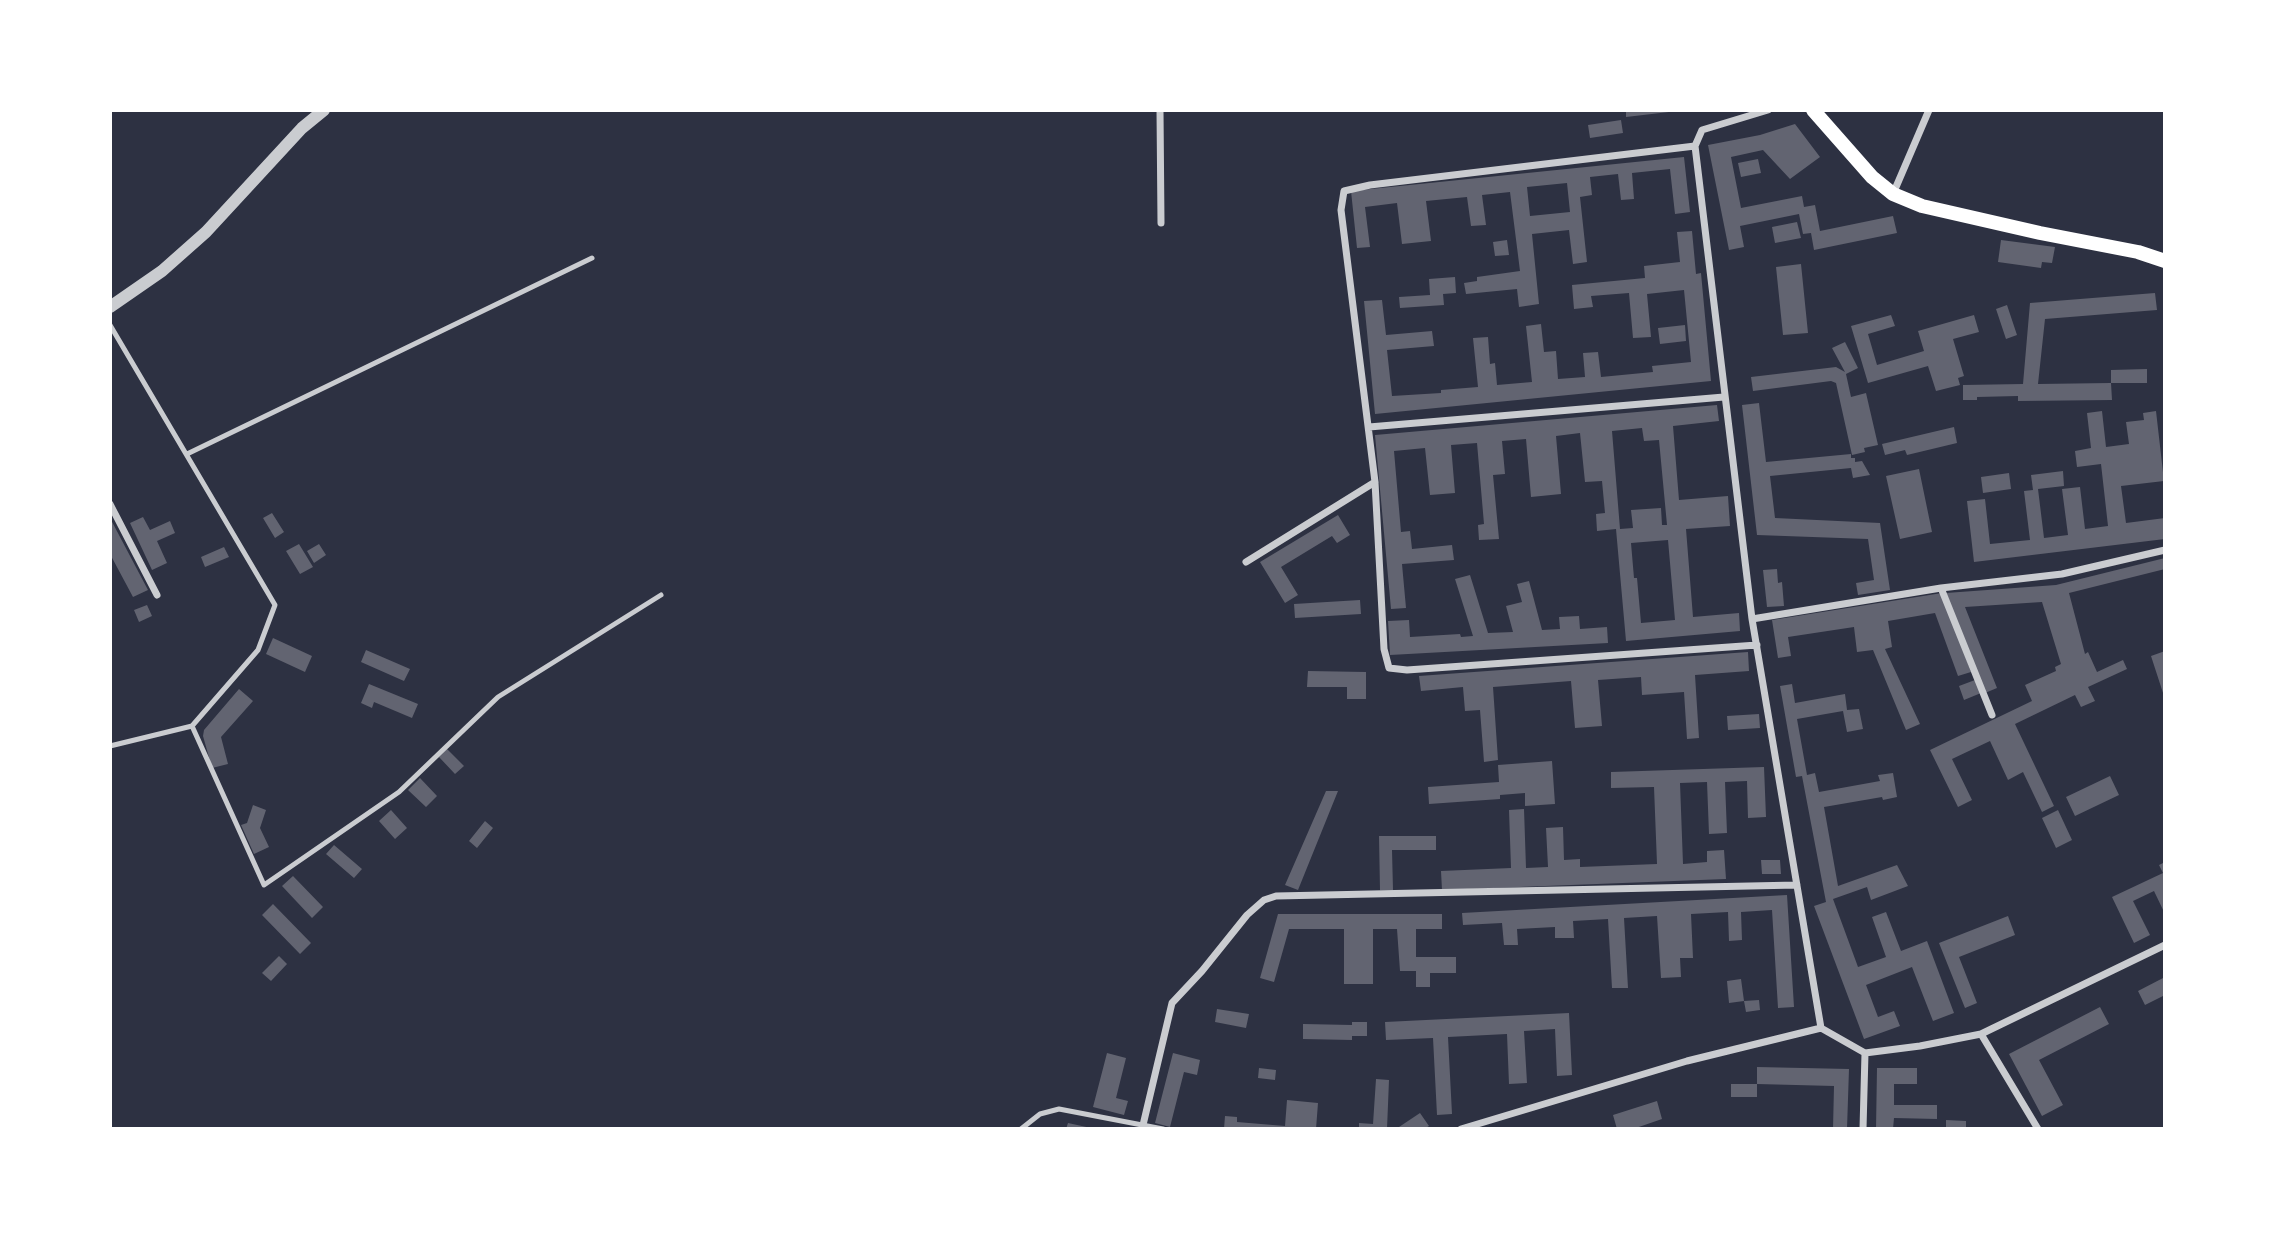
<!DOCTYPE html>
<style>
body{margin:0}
#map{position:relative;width:2275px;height:1239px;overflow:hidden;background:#2d3142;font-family:"Source Serif 4",serif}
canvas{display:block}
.frame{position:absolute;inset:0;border:112px solid #fff;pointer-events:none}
</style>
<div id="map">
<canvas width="2275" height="1239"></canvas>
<div class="frame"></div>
</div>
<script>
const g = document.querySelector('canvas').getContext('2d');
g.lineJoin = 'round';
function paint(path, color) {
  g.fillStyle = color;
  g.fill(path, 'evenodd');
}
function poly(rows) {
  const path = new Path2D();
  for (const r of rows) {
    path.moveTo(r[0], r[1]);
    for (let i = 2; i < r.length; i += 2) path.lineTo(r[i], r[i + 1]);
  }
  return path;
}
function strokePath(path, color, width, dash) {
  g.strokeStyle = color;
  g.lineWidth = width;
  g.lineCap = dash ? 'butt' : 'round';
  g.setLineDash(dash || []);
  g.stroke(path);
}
paint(poly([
 [1626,110,1669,110,1669,112,1626,117],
 [1621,120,1623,133,1590,138,1588,125],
 [1795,124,1820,157,1790,179,1763,150,1731,157,1741,208,1802,196,1804,207,1815,205,1820,231,1893,216,1897,233,1814,250,1811,233,1803,234,1799,214,1740,226,1744,247,1729,250,1708,145,1760,135],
 [1684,157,1690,212,1675,214,1670,169,1632,173,1634,199,1621,200,1618,174,1590,177,1592,195,1580,197,1587,262,1573,264,1569,230,1532,234,1539,304,1519,307,1517,289,1466,294,1464,283,1477,281,1477,277,1520,271,1510,192,1482,195,1486,225,1471,226,1467,197,1426,201,1431,241,1402,244,1397,203,1365,207,1370,247,1357,248,1351,191],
 [1567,183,1570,212,1530,216,1527,187],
 [1758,159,1761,173,1741,177,1738,163],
 [1797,222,1801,238,1775,243,1772,227],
 [1692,231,1696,274,1701,273,1711,381,1375,414,1364,301,1382,300,1386,335,1432,331,1434,346,1387,350,1392,396,1441,393,1441,390,1478,387,1473,338,1488,337,1490,364,1495,363,1497,385,1532,382,1526,326,1541,324,1544,352,1556,351,1558,379,1585,377,1583,353,1598,352,1601,377,1653,372,1652,366,1691,362,1684,290,1647,294,1651,337,1633,338,1629,293,1591,296,1593,307,1574,309,1572,285,1645,278,1644,266,1680,262,1677,232],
 [1507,240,1509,255,1495,256,1493,242],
 [2001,240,2055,247,2052,263,2042,262,2041,268,1998,262],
 [1801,264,1808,333,1783,335,1776,267],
 [1455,277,1456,293,1443,294,1444,305,1400,308,1399,297,1430,295,1429,279],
 [2155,293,2157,310,2045,319,2038,384,2111,383,2112,400,2018,401,2018,396,1977,397,1977,400,1963,400,1963,385,2023,384,2030,303],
 [2007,305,2017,335,2006,339,1996,309],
 [1891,315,1895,326,1868,334,1877,365,1924,351,1918,331,1974,315,1979,332,1953,339,1964,376,1958,378,1960,385,1936,391,1928,366,1868,383,1851,326],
 [1685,325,1686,341,1660,344,1658,328],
 [1845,342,1858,368,1846,374,1851,397,1866,393,1878,445,1864,448,1865,452,1852,455,1836,383,1831,381,1753,391,1751,377,1836,367,1845,372,1832,348],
 [2147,369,2147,383,2111,383,2111,370],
 [1759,403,1766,462,1851,454,1851,458,1855,458,1855,462,1862,461,1870,475,1853,478,1851,468,1770,476,1775,518,1880,523,1890,590,1858,595,1856,583,1874,580,1868,539,1757,535,1742,405],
 [1717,405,1719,421,1673,426,1679,500,1728,496,1730,526,1686,529,1693,617,1739,613,1740,631,1626,641,1616,529,1597,531,1596,514,1605,513,1602,481,1585,482,1580,433,1556,436,1561,494,1531,497,1526,439,1502,441,1505,474,1493,475,1499,539,1479,540,1478,525,1484,524,1477,443,1451,445,1455,493,1430,495,1425,448,1394,451,1401,532,1410,531,1412,549,1452,545,1454,560,1402,564,1406,608,1391,609,1375,435],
 [1642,428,1644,441,1659,440,1667,525,1662,525,1661,508,1631,510,1633,528,1620,529,1612,431],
 [1668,540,1675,620,1641,623,1637,578,1634,578,1631,543],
 [2102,411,2106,447,2129,444,2126,422,2144,420,2143,413,2156,411,2164,481,2121,486,2126,523,2165,518,2165,539,1974,562,1967,501,1985,499,1990,544,2030,540,2024,491,2033,490,2031,475,2063,471,2064,486,2038,489,2044,538,2068,535,2062,489,2080,487,2085,529,2108,526,2101,464,2077,467,2075,451,2091,448,2087,413],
 [1954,427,1957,443,1907,455,1905,450,1885,455,1882,444],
 [1919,469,1932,532,1900,539,1886,476],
 [2009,473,2011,489,1983,493,1981,477],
 [272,513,284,532,275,538,263,518],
 [1338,515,1350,535,1337,543,1332,536,1281,567,1298,595,1285,603,1260,562],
 [143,517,150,530,170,521,175,533,157,541,167,563,152,570,130,523],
 [110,518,148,590,133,597,110,554],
 [299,544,313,567,300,574,286,551],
 [319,544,326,555,314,563,307,551],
 [224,547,229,557,205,567,201,557],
 [2165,558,2165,569,2069,593,2085,654,2088,652,2097,672,2123,660,2127,669,2088,687,2095,701,2081,707,2075,695,2015,724,2054,806,2042,812,2023,772,2008,780,1990,741,1952,759,1972,800,1958,807,1930,750,2032,701,2025,685,2056,671,2055,667,2061,664,2042,602,1965,607,1997,688,1985,693,1946,593,2056,585],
 [1777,569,1778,583,1782,582,1784,606,1767,607,1763,570],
 [1470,575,1488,633,1513,632,1506,606,1522,602,1517,584,1529,581,1542,630,1560,629,1559,617,1579,616,1580,629,1607,627,1608,643,1390,655,1388,621,1409,620,1410,637,1460,634,1461,637,1473,636,1455,579],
 [1942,593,1971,672,1958,676,1935,613,1888,621,1892,647,1885,649,1920,724,1906,730,1873,650,1857,652,1854,627,1788,637,1791,656,1778,658,1772,620],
 [1360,600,1361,614,1295,618,1294,604],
 [147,605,152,616,139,622,134,610],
 [273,638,312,656,305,672,266,654],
 [366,650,410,669,404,681,361,662],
 [2165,651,2165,696,2164,696,2151,656],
 [1748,652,1749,671,1695,675,1699,738,1687,739,1684,692,1642,695,1641,677,1598,680,1602,726,1575,728,1571,681,1493,687,1498,760,1484,762,1480,710,1465,711,1463,687,1421,691,1419,676],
 [1308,671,1366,672,1366,699,1347,699,1347,687,1307,687],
 [1975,680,1981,693,1964,700,1959,686],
 [369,684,418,704,412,718,374,702,372,708,361,703],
 [1792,684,1795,703,1845,694,1847,710,1859,709,1863,729,1847,732,1843,711,1797,719,1807,775,1815,773,1819,792,1880,781,1878,775,1893,773,1897,797,1883,800,1882,797,1824,807,1838,886,1897,865,1908,886,1871,900,1867,887,1833,899,1858,967,1886,957,1872,917,1886,912,1901,951,1927,941,1954,1013,1933,1021,1912,967,1866,985,1878,1017,1894,1011,1900,1026,1864,1039,1814,906,1826,902,1802,776,1796,777,1780,686],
 [239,689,253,701,221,737,228,764,212,768,203,736,204,730],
 [1759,714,1760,728,1728,730,1727,716],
 [447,749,464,766,455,774,439,757],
 [1552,761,1555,804,1525,806,1525,793,1500,795,1500,799,1429,804,1428,787,1499,782,1498,765],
 [1764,767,1766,817,1748,818,1747,781,1725,782,1727,833,1709,834,1707,782,1680,783,1683,864,1707,862,1707,851,1724,850,1726,879,1442,890,1441,871,1511,868,1509,810,1524,809,1526,868,1548,867,1546,828,1563,827,1564,860,1580,859,1580,867,1657,864,1654,787,1611,788,1611,772],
 [2110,776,2119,795,2075,816,2066,797],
 [420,778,437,796,426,807,408,790],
 [1326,791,1338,791,1298,890,1285,885],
 [253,805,266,810,260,828,269,847,254,854,241,825,247,823],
 [391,810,407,828,395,839,379,821],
 [2058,810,2072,840,2056,848,2042,818],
 [485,821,493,828,477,848,469,841],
 [1379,836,1436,836,1436,850,1392,850,1393,890,1380,890],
 [334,845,362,869,354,878,326,854],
 [1761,860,1780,860,1781,874,1762,874],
 [2165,862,2165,914,2154,891,2133,901,2150,935,2134,943,2112,897,2163,873,2159,865],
 [293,876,323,907,312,918,282,886],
 [1787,895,1794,1007,1778,1008,1772,910,1741,912,1742,940,1729,941,1728,912,1691,914,1693,958,1680,958,1681,977,1661,978,1657,916,1624,918,1628,988,1612,988,1608,919,1573,921,1574,938,1555,938,1555,927,1517,929,1518,945,1504,945,1502,923,1463,925,1462,913],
 [273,904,311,943,300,954,262,915],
 [1278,914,1442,914,1442,929,1416,929,1416,957,1456,957,1456,973,1430,973,1430,987,1416,987,1416,971,1400,971,1397,929,1373,929,1373,984,1344,984,1344,929,1289,929,1274,982,1260,978],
 [2008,916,2015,935,1959,957,1977,1003,1965,1008,1939,943],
 [279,956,287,964,271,981,262,973],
 [2165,977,2165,995,2145,1005,2138,991],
 [1741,979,1744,1001,1729,1003,1727,981],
 [1759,1000,1760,1010,1746,1012,1744,1001],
 [2100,1007,2109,1024,2039,1060,2063,1105,2042,1116,2009,1054],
 [1217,1009,1249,1014,1246,1028,1215,1022],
 [1569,1013,1572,1075,1557,1076,1555,1029,1524,1031,1527,1083,1509,1084,1507,1034,1448,1037,1452,1114,1437,1115,1433,1038,1386,1040,1385,1022],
 [1352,1022,1367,1022,1367,1036,1352,1036,1352,1040,1303,1039,1303,1024,1352,1025],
 [1107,1053,1126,1058,1116,1098,1128,1101,1124,1115,1093,1107],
 [1173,1053,1200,1060,1197,1075,1184,1072,1170,1127,1155,1123],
 [1757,1067,1849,1069,1847,1129,1833,1129,1834,1086,1757,1084],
 [1259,1068,1276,1070,1275,1080,1258,1078],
 [1877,1068,1917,1068,1917,1084,1894,1084,1894,1105,1937,1105,1937,1119,1894,1118,1893,1129,1876,1129],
 [1376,1079,1389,1080,1387,1129,1359,1129,1359,1123,1373,1124],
 [1731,1084,1757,1084,1757,1097,1731,1097],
 [1287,1100,1318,1103,1316,1129,1224,1129,1225,1116,1237,1117,1237,1122,1285,1126],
 [1657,1101,1662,1119,1633,1129,1617,1129,1613,1115],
 [1420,1113,1429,1126,1424,1129,1396,1129],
 [1946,1120,1966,1121,1966,1129,1946,1129],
 [1068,1123,1091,1128,1091,1129,1066,1129]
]), '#626471');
strokePath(poly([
 [110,325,275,605,258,650,192,726],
 [187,454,592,258],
 [110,746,192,726,264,885,399,792,498,697,661,595],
 [1021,1129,1040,1114,1059,1109,1163,1129]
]), '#caccd0', 5);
strokePath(poly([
 [1160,110,1161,223],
 [1768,110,1702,130,1695,146,1752,619,1821,1028],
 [1695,146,1370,185,1344,191,1341,210,1375,482,1384,649,1389,668,1407,670,1757,645],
 [1893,194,1929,110],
 [1369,427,1724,397],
 [110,504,157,595],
 [1246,562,1375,482],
 [1941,588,1992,715],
 [1752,619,1941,588,2062,574,2165,550],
 [1981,1034,2038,1129],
 [1143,1125,1172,1003,1202,971,1247,915,1264,900,1276,896,1797,885],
 [1461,1129,1687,1061,1821,1028,1865,1053,1920,1046,1981,1034,2165,945],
 [1863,1129,1865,1053]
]), '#caccd0', 7);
strokePath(poly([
 [110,307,162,271,206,232,302,128,324,110]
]), '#caccd0', 12);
strokePath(poly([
 [1813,110,1872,177,1893,194,1922,206,2040,233,2138,252,2165,261]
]), '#fff', 14);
</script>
